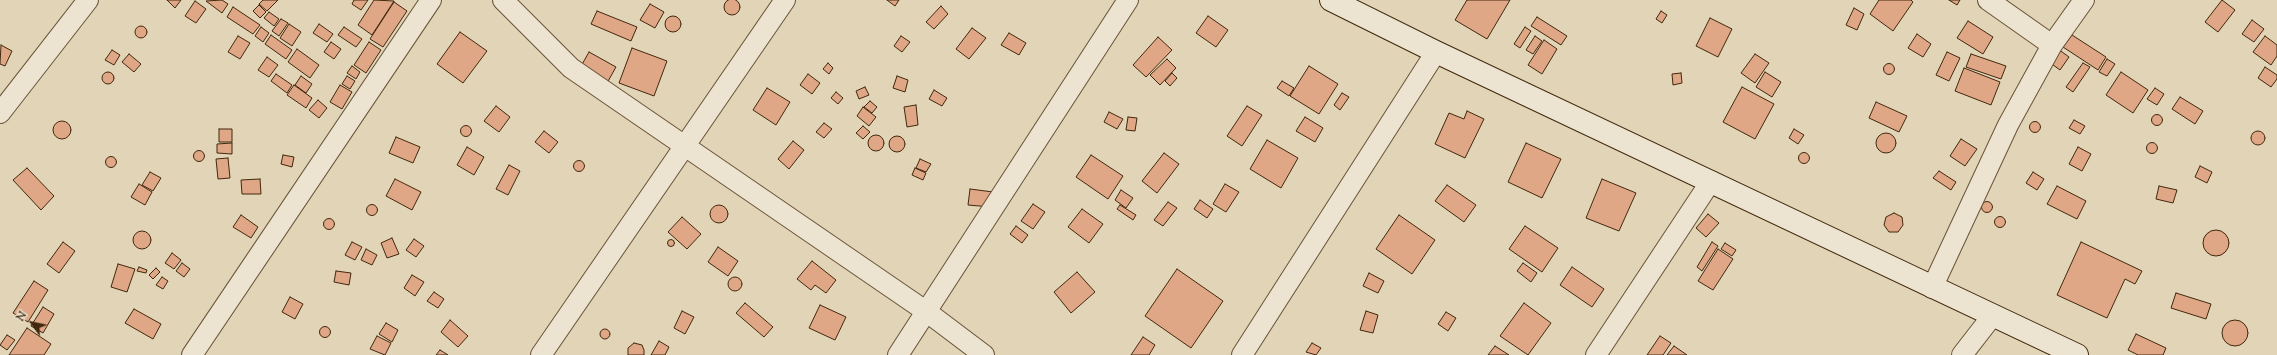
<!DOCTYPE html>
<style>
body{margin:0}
#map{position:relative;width:2277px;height:355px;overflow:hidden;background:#e1d4b7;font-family:"Sorts Mill Goudy",serif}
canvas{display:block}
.north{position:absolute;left:12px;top:303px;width:40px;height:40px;-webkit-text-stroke:3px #ece3d0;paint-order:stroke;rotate:303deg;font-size:11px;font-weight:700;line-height:16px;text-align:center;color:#41280c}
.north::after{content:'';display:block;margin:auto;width:14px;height:18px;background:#41280c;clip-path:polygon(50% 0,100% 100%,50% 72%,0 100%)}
</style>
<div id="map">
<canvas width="2277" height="355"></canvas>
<div class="north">N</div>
</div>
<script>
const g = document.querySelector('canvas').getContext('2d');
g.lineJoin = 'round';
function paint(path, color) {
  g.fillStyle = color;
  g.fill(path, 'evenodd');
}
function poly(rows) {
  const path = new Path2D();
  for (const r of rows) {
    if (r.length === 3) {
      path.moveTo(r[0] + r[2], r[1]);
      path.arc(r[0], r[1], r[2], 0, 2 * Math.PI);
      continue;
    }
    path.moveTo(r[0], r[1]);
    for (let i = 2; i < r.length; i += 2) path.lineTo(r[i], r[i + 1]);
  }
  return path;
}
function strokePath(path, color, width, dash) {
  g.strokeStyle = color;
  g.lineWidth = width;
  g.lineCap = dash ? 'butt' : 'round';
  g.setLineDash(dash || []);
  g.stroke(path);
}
const building = poly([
 [732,7,8],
 [167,0,181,0,175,8,167,0],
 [222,0,228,4,222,13,206,1,222,0],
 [263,0,278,0,267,11,259,4,263,0],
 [354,0,368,0,361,10,352,4,354,0],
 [374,0,394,1,372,35,358,25,374,0],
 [887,0,899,0,895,6,887,0],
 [1467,0,1510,0,1487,39,1455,20,1467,0],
 [1879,0,1911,0,1913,2,1893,31,1870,14,1879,0],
 [1949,0,1960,0,1957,5,1949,0],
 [2222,0,2235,10,2218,32,2205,22,2222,0],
 [195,1,206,9,196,23,185,16,195,1],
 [394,2,407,11,383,47,370,39,394,2],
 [650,4,664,12,655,28,640,20,650,4],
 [259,5,266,12,260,18,253,11,259,5],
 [941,6,948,14,934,29,926,22,941,6],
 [233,7,260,25,253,34,227,17,233,7],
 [1854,8,1864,14,1857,30,1846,25,1854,8],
 [597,11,637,27,631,41,591,24,597,11],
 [1661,11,1667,15,1662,23,1656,19,1661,11],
 [269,12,279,19,274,26,264,18,269,12],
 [1208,16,1228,30,1216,47,1196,33,1208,16],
 [673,24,8],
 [1537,17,1567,36,1561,45,1531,26,1537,17],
 [1710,18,1732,29,1718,57,1696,46,1710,18],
 [281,19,288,23,279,36,272,31,281,19],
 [2252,20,2264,29,2254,42,2242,34,2252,20],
 [1968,21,1993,37,1983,54,1957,38,1968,21],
 [289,24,301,32,292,46,280,38,289,24],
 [319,24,333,34,327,42,313,33,319,24],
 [141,32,6],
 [261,27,269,33,263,42,255,36,261,27],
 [344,27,362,39,356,47,338,35,344,27],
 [1525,27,1531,31,1520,48,1514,44,1525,27],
 [972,28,986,38,969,59,956,49,972,28],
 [460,32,487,51,463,83,437,64,460,32],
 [1009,33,1026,43,1019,55,1001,45,1009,33],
 [1917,34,1931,44,1923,57,1908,48,1917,34],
 [271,35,292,50,286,59,265,44,271,35],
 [2072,35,2106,57,2098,70,2063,47,2072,35],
 [238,36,250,43,240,59,228,52,238,36],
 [901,36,910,42,902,52,894,46,901,36],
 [1535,36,1542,41,1533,54,1526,50,1535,36],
 [2265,36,2277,45,2277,56,2271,65,2253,52,2265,36],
 [1158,37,1172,50,1146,77,1133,65,1158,37],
 [1544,40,1557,49,1542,74,1528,65,1544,40],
 [331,42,341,49,334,59,324,52,331,42],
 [369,42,381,50,366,73,354,65,369,42],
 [1,45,12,51,5,66,0,64,1,45],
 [632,48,667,61,654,96,619,83,632,48],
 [297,49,319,65,310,78,288,62,297,49],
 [2058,49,2069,57,2060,70,2049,62,2058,49],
 [112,50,120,55,114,65,105,60,112,50],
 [589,52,616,67,607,83,580,68,589,52],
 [1947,52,1960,58,1949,81,1936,75,1947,52],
 [129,54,141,64,134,72,122,62,129,54],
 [1755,54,1769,63,1755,83,1741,73,1755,54],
 [1971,54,2006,66,2001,79,1966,67,1971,54],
 [267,57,278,65,269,77,258,70,267,57],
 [1167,59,1176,68,1160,85,1150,75,1167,59],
 [2107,59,2115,64,2107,76,2099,72,2107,59],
 [828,63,833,68,829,74,823,69,828,63],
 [2083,63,2090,67,2073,92,2066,87,2083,63],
 [1889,69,5.5],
 [352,66,360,72,356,79,347,73,352,66],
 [1309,66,1338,84,1319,114,1290,96,1309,66],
 [2265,67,2277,75,2277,79,2271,87,2258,78,2265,67],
 [1964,68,2000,82,1991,105,1955,91,1964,68],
 [108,78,6],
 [1765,72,1781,82,1772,97,1756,87,1765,72],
 [2121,72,2148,90,2133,113,2106,95,2121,72],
 [1172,73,1177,78,1170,86,1165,81,1172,73],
 [1681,73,1682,83,1673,85,1672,74,1681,73],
 [276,74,292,85,287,93,271,81,276,74],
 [808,74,820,83,812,94,800,85,808,74],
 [301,76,312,84,306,93,295,85,301,76],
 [347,76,355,81,350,89,342,84,347,76],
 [897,76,908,80,905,92,893,88,897,76],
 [1282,81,1294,88,1289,96,1277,88,1282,81],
 [294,85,312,98,306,108,287,95,294,85],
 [340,85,352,92,342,109,330,102,340,85],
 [865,87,869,95,859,99,856,91,865,87],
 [1742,87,1774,104,1755,139,1723,122,1742,87],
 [767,88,790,102,776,125,753,110,767,88],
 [2155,88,2164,94,2157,105,2147,99,2155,88],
 [934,90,947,98,942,106,929,99,934,90],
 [836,92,843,98,838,104,831,98,836,92],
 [1342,93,1349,97,1340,110,1334,105,1342,93],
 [2180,97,2203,111,2195,124,2172,109,2180,97],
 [318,100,327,108,319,118,309,110,318,100],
 [870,101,877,107,872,113,864,107,870,101],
 [1876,102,1907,116,1899,132,1869,118,1876,102],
 [916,105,918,125,907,127,904,107,916,105],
 [496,106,510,117,499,132,484,121,496,106],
 [1247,106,1262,115,1242,146,1227,136,1247,106],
 [863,107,876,117,869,126,857,116,863,107],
 [1467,111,1484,119,1465,158,1435,144,1449,113,1464,119,1467,111],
 [1109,112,1123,119,1117,129,1104,122,1109,112],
 [2157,120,5.5],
 [1128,117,1137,118,1135,131,1126,130,1128,117],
 [1305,117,1323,128,1315,142,1296,131,1305,117],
 [2074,120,2085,126,2080,134,2069,128,2074,120],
 [62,130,9],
 [2035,127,5.5],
 [824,123,832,129,824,138,816,132,824,123],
 [466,131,5.5],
 [863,126,870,132,863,139,856,133,863,126],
 [219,129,232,129,232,142,219,142,219,129],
 [1794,129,1804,135,1798,144,1789,138,1794,129],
 [2258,138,7],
 [544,131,558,142,549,153,535,142,544,131],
 [1886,143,10],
 [876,143,8],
 [897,144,8],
 [396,137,420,147,413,163,389,153,396,137],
 [1961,139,1977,149,1965,166,1950,156,1961,139],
 [1267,140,1298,158,1281,188,1250,169,1267,140],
 [793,141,804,150,789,169,778,159,793,141],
 [2152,148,5.5],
 [232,143,232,154,217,153,217,144,232,143],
 [1526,143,1561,159,1542,198,1508,182,1526,143],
 [467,147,484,157,474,175,457,165,467,147],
 [2078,147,2091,154,2082,171,2069,164,2078,147],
 [199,156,5.5],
 [1804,158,5.5],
 [1164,153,1179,164,1157,193,1142,181,1164,153],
 [283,155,294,157,292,167,281,164,283,155],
 [1091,155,1123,176,1108,199,1076,177,1091,155],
 [111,162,5.5],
 [228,158,230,178,218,179,216,159,228,158],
 [920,159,931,164,926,172,916,168,920,159],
 [579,166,5.5],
 [509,165,520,171,508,195,496,189,509,165],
 [2200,166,2212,172,2207,183,2195,177,2200,166],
 [27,168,54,196,41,210,13,180,27,168],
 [915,168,926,173,923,180,912,175,915,168],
 [1939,171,1956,182,1951,190,1933,178,1939,171],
 [150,172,161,178,153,191,142,185,150,172],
 [2033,172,2044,179,2037,190,2026,183,2033,172],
 [260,179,261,194,242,194,241,180,260,179],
 [395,179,421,192,412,210,386,196,395,179],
 [1602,179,1636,193,1619,231,1586,218,1602,179],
 [139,184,152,192,145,205,131,197,139,184],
 [1225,184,1239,192,1226,212,1213,204,1225,184],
 [1447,185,1476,205,1464,222,1435,201,1447,185],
 [2057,186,2086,201,2077,219,2047,204,2057,186],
 [2159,186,2177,190,2173,203,2156,199,2159,186],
 [970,189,993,192,991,207,968,205,970,189],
 [1121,190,1133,198,1126,208,1115,200,1121,190],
 [1200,200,1213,209,1207,218,1194,209,1200,200],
 [1987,207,5.5],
 [1168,202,1177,208,1163,226,1154,220,1168,202],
 [1033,204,1045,212,1033,229,1021,221,1033,204],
 [372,210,5.5],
 [719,214,9],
 [1120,205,1136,215,1133,220,1117,209,1120,205],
 [1082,209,1103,224,1089,243,1068,227,1082,209],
 [1894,213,1902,217,1903,225,1898,232,1889,232,1884,225,1886,217,1894,213],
 [1708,214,1719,223,1706,237,1696,228,1708,214],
 [241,215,258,227,251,238,233,227,241,215],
 [1399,215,1435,240,1412,274,1376,249,1399,215],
 [2000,222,5.5],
 [682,217,701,234,687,249,668,232,682,217],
 [329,224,5.5],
 [1016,226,1028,235,1022,243,1010,234,1016,226],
 [1525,226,1558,248,1542,272,1509,249,1525,226],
 [2216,243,13],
 [142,240,9],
 [392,238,399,254,387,258,381,243,392,238],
 [414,239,424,246,416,257,406,250,414,239],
 [671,243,3.5],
 [63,242,75,251,59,273,47,264,63,242],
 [352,242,362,247,355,260,345,255,352,242],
 [1712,242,1718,246,1702,271,1697,267,1712,242],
 [2081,242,2142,271,2135,284,2125,279,2107,318,2057,295,2081,242],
 [1725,243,1736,250,1732,256,1721,249,1725,243],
 [718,247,738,261,728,276,708,262,718,247],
 [366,249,377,255,372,265,361,260,366,249],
 [1718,249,1733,259,1713,290,1698,281,1718,249],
 [172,253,181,260,174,269,165,263,172,253],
 [812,261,836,280,826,293,815,285,811,290,797,279,812,261],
 [182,263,190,269,184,277,176,271,182,263],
 [1523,263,1537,273,1531,282,1517,271,1523,263],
 [118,264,135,269,127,292,111,287,118,264],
 [139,267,147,270,146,273,137,271,139,267],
 [1572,267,1604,289,1592,307,1560,285,1572,267],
 [156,268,160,272,153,279,149,275,156,268],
 [1177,269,1223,301,1191,348,1145,316,1177,269],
 [336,271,351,273,349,285,334,282,336,271],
 [1077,272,1095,292,1071,313,1054,292,1077,272],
 [1369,273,1384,281,1378,293,1363,286,1369,273],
 [412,275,424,282,415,296,404,288,412,275],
 [735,284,7],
 [162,277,168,281,163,289,156,285,162,277],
 [34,281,48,290,28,322,13,313,34,281],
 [434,292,444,299,438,308,427,301,434,292],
 [2176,293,2211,304,2206,319,2171,308,2176,293],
 [290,297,303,304,295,319,282,312,290,297],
 [745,303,773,327,764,337,736,313,745,303],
 [1524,303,1551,323,1528,355,1500,336,1524,303],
 [820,305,846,317,835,340,809,328,820,305],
 [43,307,54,314,43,333,31,326,43,307],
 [134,309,161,324,153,339,125,323,134,309],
 [682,311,694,317,685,334,674,328,682,311],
 [1366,311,1378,315,1373,333,1360,330,1366,311],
 [1446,312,1456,318,1448,331,1438,324,1446,312],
 [2235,333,13],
 [450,320,468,336,458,347,441,332,450,320],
 [386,323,398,330,392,342,379,334,386,323],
 [325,332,5.5],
 [27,328,51,344,44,355,9,355,27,328],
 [605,334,5],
 [2136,334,2166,348,2163,355,2138,355,2128,350,2136,334],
 [7,335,15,340,7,350,0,345,7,335],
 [377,336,391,343,385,355,370,349,377,336],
 [1660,336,1671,343,1663,355,1647,355,1660,336],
 [1143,337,1155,345,1149,355,1131,355,1143,337],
 [659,341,669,347,665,355,651,355,659,341],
 [634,343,642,345,644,350,644,355,628,355,628,348,634,343],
 [1312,343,1321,348,1316,355,1306,352,1312,343],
 [1495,346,1509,355,1488,355,1495,346],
 [1674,346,1687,355,1667,355,1674,346],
 [440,350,448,355,436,355,440,350]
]);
paint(building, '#e0a787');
strokePath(building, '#41280c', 1);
const minor = poly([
 [503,0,571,68,927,312,984,355],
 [1988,0,2052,45],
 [0,113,88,0],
 [1932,288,2008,125,2052,45,2084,0],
 [192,355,431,0],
 [541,355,785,0],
 [898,355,1128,0],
 [1242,355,1436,52],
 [1596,355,1711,181],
 [1962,355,1993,315]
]);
const secondary = poly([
 [1331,0,1436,52,2077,355]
]);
strokePath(minor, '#695337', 22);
strokePath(secondary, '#41280c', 24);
strokePath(minor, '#ece3d0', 20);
strokePath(secondary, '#ece3d0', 22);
</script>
